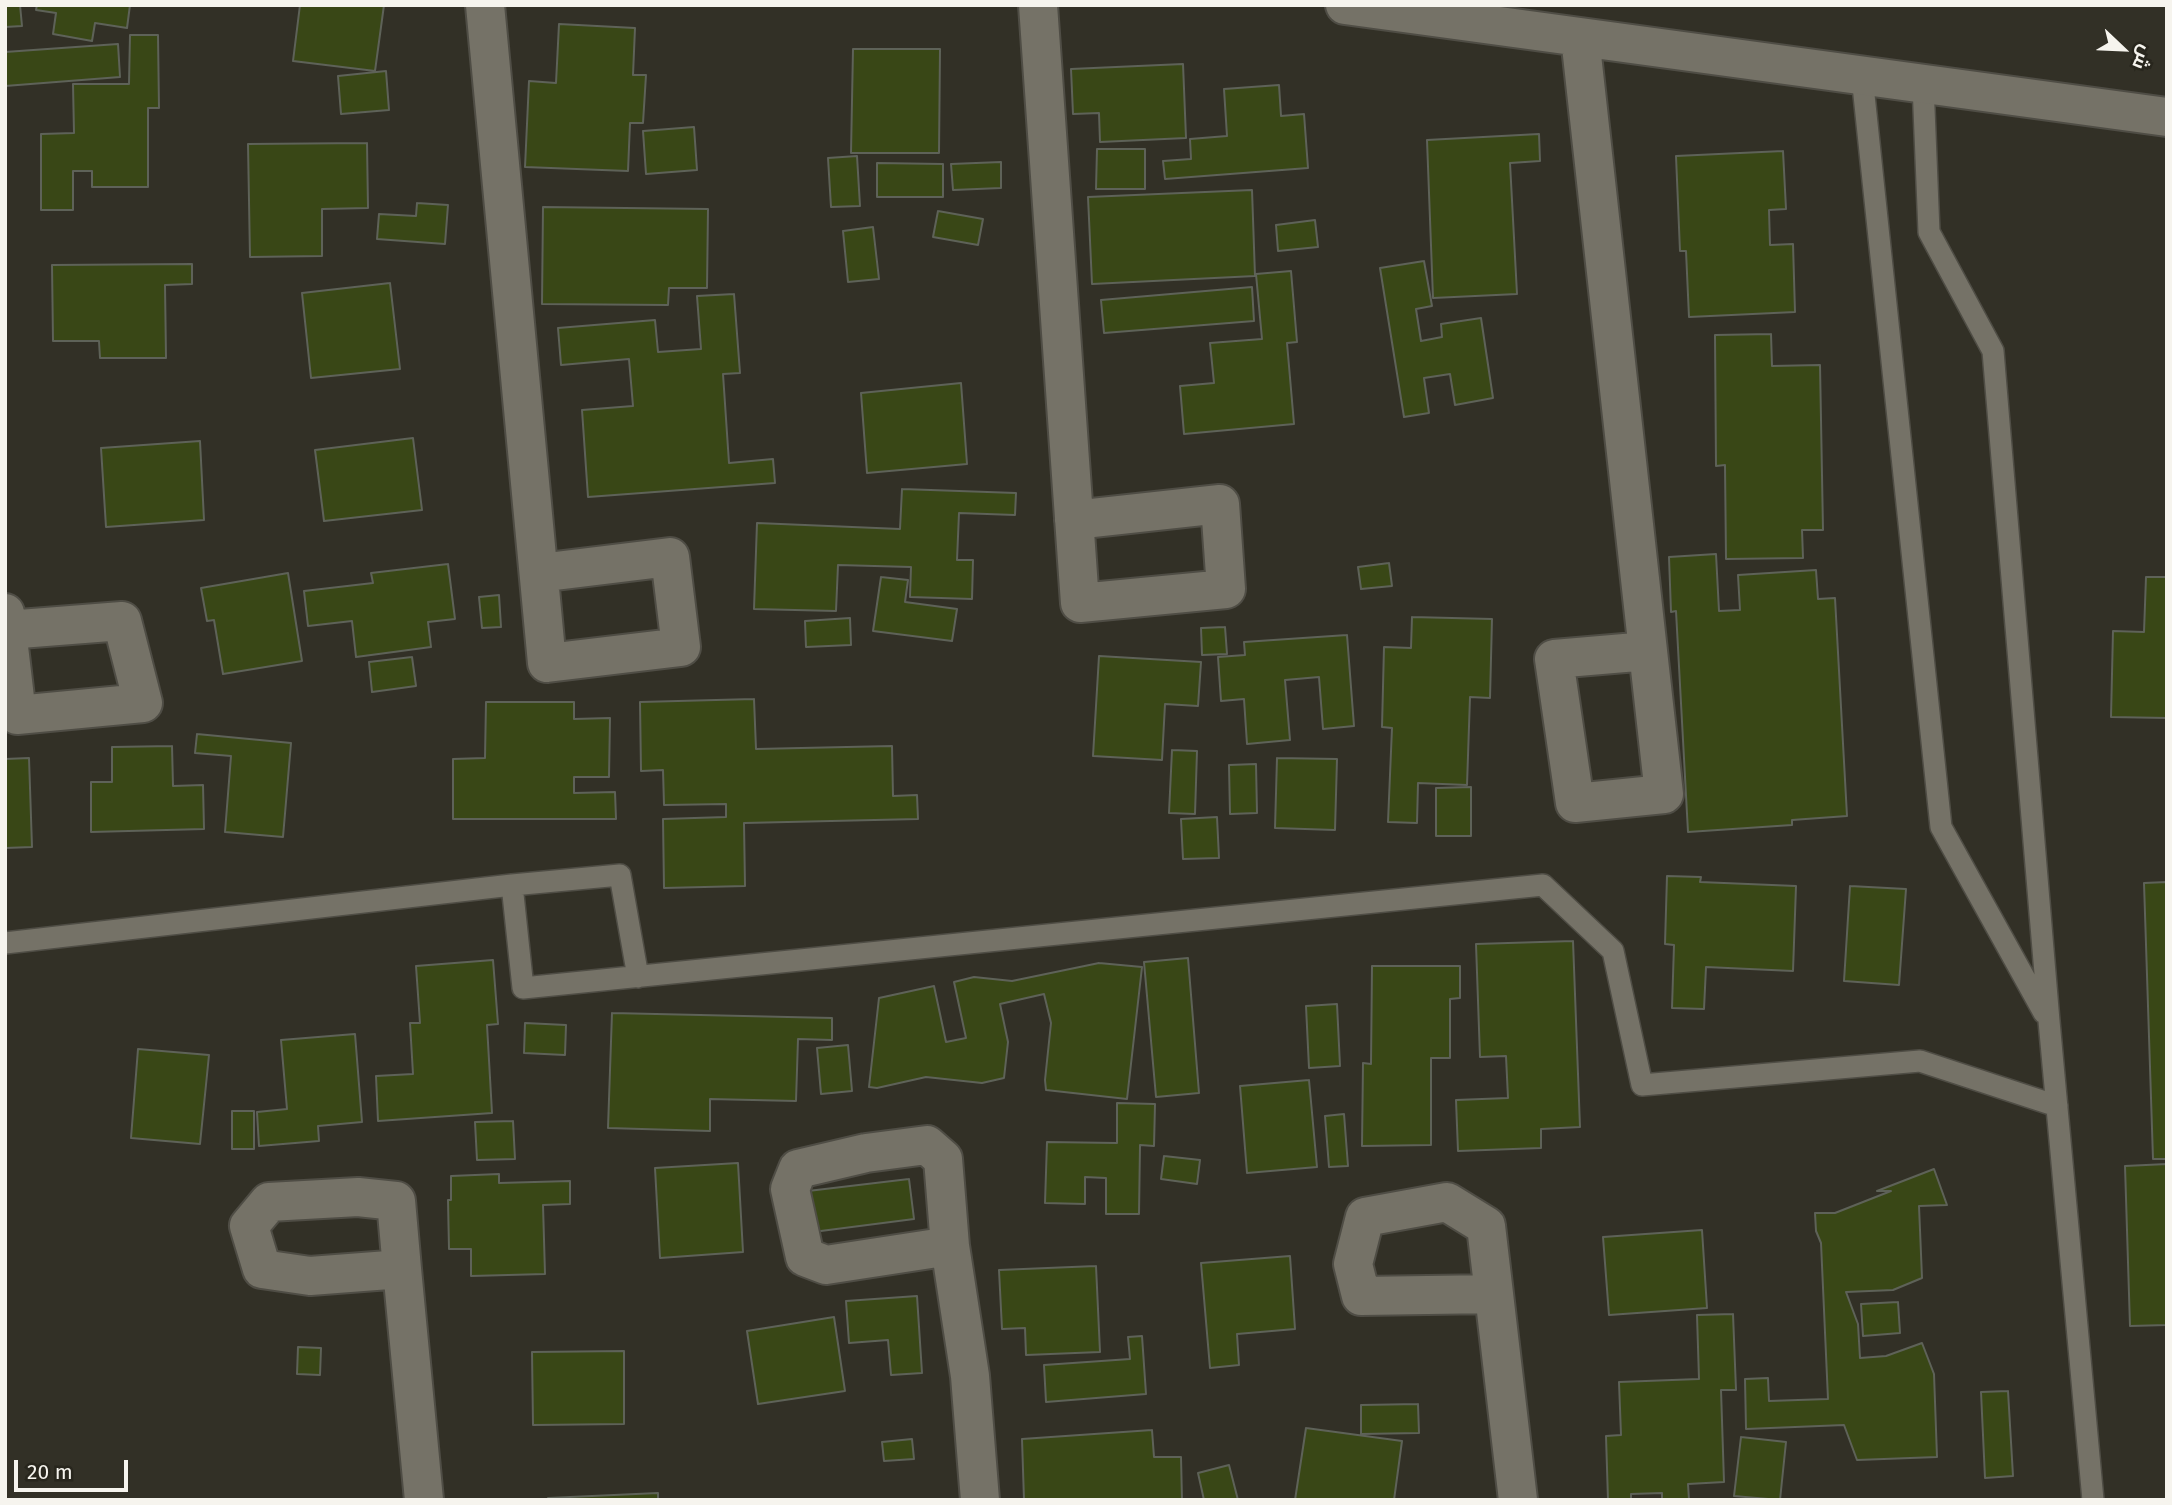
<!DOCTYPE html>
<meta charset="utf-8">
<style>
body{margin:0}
#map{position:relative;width:2172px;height:1505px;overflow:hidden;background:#323026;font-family:"Fira Sans",Cairo,sans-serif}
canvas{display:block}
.frame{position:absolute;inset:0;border:7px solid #f6f4ee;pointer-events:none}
.north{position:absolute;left:2088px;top:14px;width:70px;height:70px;-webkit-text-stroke:5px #28261d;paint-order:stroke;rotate:113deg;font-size:19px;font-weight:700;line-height:28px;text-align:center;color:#f6f4ee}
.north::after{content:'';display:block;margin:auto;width:24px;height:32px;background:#f6f4ee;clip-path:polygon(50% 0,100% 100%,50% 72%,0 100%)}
.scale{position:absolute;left:14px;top:1460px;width:114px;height:32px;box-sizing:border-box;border:4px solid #f6f4ee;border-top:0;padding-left:9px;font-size:21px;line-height:24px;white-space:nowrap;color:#f6f4ee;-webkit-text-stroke:5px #28261d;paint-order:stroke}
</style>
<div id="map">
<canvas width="2172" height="1505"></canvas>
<div class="frame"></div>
<div class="north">ش</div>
<div class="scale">20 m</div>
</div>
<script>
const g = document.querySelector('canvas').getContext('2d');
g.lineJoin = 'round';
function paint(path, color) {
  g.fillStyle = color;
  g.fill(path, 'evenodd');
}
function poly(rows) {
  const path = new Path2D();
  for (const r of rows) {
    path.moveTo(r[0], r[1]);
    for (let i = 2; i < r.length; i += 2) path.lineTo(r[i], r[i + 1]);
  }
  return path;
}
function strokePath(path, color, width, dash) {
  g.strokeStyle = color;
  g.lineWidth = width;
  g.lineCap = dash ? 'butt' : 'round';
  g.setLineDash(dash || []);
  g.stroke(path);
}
const building = poly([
 [5,5,20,5,22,26,5,27,5,5],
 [37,5,130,5,127,28,95,23,92,41,53,34,56,13,36,10,37,5],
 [300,5,384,5,375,71,293,61,300,5],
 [559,24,635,28,633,75,646,75,643,123,630,123,628,171,525,167,529,81,556,83,559,24],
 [130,35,158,35,159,108,148,108,148,187,92,187,92,171,73,171,73,210,41,210,41,134,74,133,73,84,129,84,130,35],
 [118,44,120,77,5,86,5,52,118,44],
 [853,49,940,49,939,153,851,153,853,49],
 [1183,64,1186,138,1100,142,1099,113,1073,114,1071,69,1183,64],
 [386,71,389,110,341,114,338,76,386,71],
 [1279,85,1281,116,1304,114,1308,168,1165,179,1163,161,1191,159,1190,139,1227,136,1224,89,1279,85],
 [694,127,697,170,646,174,643,131,694,127],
 [1539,134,1540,161,1510,163,1517,294,1433,298,1427,140,1539,134],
 [367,143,368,208,322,209,322,256,250,257,248,144,367,143],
 [1097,149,1145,149,1145,189,1096,189,1097,149],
 [1783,151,1786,209,1769,210,1770,245,1793,244,1795,312,1689,317,1686,251,1680,251,1676,156,1783,151],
 [857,156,860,206,831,207,828,158,857,156],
 [1001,162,1001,188,953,190,951,164,1001,162],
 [877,163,943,164,943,197,877,197,877,163],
 [1252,190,1255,276,1092,284,1088,197,1252,190],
 [417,203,448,205,445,244,377,239,379,214,416,216,417,203],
 [543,207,708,209,707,288,669,288,668,305,542,304,543,207],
 [938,211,983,219,978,245,933,237,938,211],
 [1315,220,1318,247,1278,251,1276,225,1315,220],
 [873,227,879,279,848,282,843,231,873,227],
 [1424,261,1432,306,1416,309,1421,341,1442,337,1441,324,1481,318,1493,398,1455,405,1450,374,1424,378,1429,413,1404,417,1380,268,1424,261],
 [192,264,192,284,165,285,166,358,100,358,99,341,53,341,52,265,192,264],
 [1291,271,1297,342,1287,343,1294,424,1184,434,1180,386,1214,383,1210,343,1262,339,1256,274,1291,271],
 [390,283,400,369,311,378,302,293,390,283],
 [1252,287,1254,321,1104,333,1101,300,1252,287],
 [734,294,740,373,723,374,729,463,773,459,775,483,588,497,582,410,633,406,629,359,561,365,558,328,655,320,658,352,701,349,697,296,734,294],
 [1771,334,1772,366,1820,365,1823,530,1802,530,1803,558,1726,559,1725,465,1716,466,1715,335,1771,334],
 [961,383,967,464,867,473,861,393,961,383],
 [413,438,422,510,324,521,315,450,413,438],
 [200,441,204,520,106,527,101,448,200,441],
 [902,489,1016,493,1015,515,959,513,957,560,973,560,972,599,910,597,911,567,838,565,836,611,754,609,757,523,900,529,902,489],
 [1716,554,1719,611,1740,610,1738,575,1816,570,1818,599,1835,598,1847,816,1792,820,1792,825,1688,832,1676,611,1671,612,1669,557,1716,554],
 [1389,563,1392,586,1361,589,1358,567,1389,563],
 [448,564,455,619,428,622,431,647,356,657,352,621,308,626,304,591,373,583,371,573,448,564],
 [288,573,302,661,223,674,214,620,207,621,201,588,288,573],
 [881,577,908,580,905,602,957,609,952,641,873,631,881,577],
 [2146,577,2167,577,2167,718,2111,717,2113,631,2144,632,2146,577],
 [499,595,501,627,482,628,479,597,499,595],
 [1412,617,1492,619,1490,698,1470,697,1467,785,1418,783,1417,823,1388,822,1392,728,1382,727,1384,647,1411,648,1412,617],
 [850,618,851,645,806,647,805,621,850,618],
 [1225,627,1227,654,1202,655,1201,628,1225,627],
 [1347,635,1354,726,1323,729,1319,677,1285,680,1290,740,1247,744,1244,699,1221,701,1218,657,1245,655,1244,642,1347,635],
 [1099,656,1201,662,1198,706,1165,704,1162,760,1093,756,1099,656],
 [412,657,416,686,372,692,369,662,412,657],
 [754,699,756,749,892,746,893,796,917,795,918,819,744,823,745,886,664,888,663,819,726,817,726,804,664,805,663,770,641,771,640,702,754,699],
 [486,702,574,702,574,719,610,718,609,777,574,777,574,793,615,792,616,819,453,819,453,759,485,758,486,702],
 [197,734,291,743,283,837,225,832,231,756,195,753,197,734],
 [172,746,173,786,203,785,204,829,91,832,91,782,112,782,112,747,172,746],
 [1172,750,1197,751,1195,814,1169,813,1172,750],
 [29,758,32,847,5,848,5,759,29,758],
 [1277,758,1337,759,1335,830,1275,828,1277,758],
 [1256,764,1257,813,1230,814,1229,765,1256,764],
 [1471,787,1471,836,1436,836,1436,788,1471,787],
 [1217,817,1219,858,1183,859,1181,819,1217,817],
 [1667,876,1701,877,1700,882,1796,886,1793,971,1706,967,1704,1009,1672,1008,1674,945,1665,944,1667,876],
 [2167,882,2167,1159,2153,1159,2144,883,2167,882],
 [1850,886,1906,889,1899,985,1844,981,1850,886],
 [1573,941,1580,1127,1541,1129,1541,1148,1458,1151,1456,1100,1508,1098,1506,1056,1480,1057,1476,944,1573,941],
 [1188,958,1199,1093,1156,1097,1144,962,1188,958],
 [493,960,498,1024,487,1025,492,1113,378,1121,376,1076,413,1074,410,1023,420,1023,416,966,493,960],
 [1099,963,1142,967,1127,1099,1046,1090,1045,1080,1051,1023,1044,994,1000,1004,1008,1042,1004,1078,982,1083,926,1077,877,1088,869,1087,879,998,934,986,946,1042,966,1038,954,982,974,977,1012,981,1099,963],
 [1372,966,1460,966,1460,998,1450,999,1450,1058,1431,1058,1431,1145,1362,1146,1363,1063,1371,1064,1372,966],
 [1337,1004,1340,1066,1309,1068,1306,1006,1337,1004],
 [612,1013,832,1018,832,1040,798,1039,796,1101,710,1099,710,1131,608,1128,612,1013],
 [525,1023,566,1025,565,1055,524,1053,525,1023],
 [355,1034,362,1122,318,1126,319,1141,259,1146,257,1112,287,1109,281,1040,355,1034],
 [848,1045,852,1091,821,1094,817,1048,848,1045],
 [138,1049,209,1055,200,1144,131,1138,138,1049],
 [1309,1080,1317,1167,1247,1173,1240,1086,1309,1080],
 [1117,1103,1155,1104,1154,1146,1140,1145,1139,1214,1106,1214,1106,1178,1085,1177,1085,1204,1045,1203,1047,1142,1117,1143,1117,1103],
 [232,1111,254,1111,254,1149,232,1149,232,1111],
 [1344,1114,1348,1166,1329,1167,1325,1116,1344,1114],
 [513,1121,515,1159,477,1160,475,1122,513,1121],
 [1164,1156,1200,1160,1197,1184,1161,1179,1164,1156],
 [738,1163,743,1252,660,1258,655,1168,738,1163],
 [2167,1164,2167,1325,2130,1326,2125,1166,2167,1164],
 [1934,1169,1947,1205,1919,1206,1922,1278,1893,1290,1846,1292,1858,1324,1860,1358,1886,1356,1922,1343,1934,1374,1937,1457,1857,1460,1844,1425,1746,1429,1745,1379,1768,1378,1769,1401,1828,1399,1821,1243,1816,1231,1815,1213,1835,1213,1891,1191,1877,1191,1934,1169],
 [499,1174,499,1183,570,1181,570,1204,543,1205,545,1274,471,1276,471,1249,449,1249,448,1200,451,1200,451,1176,499,1174],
 [909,1179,914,1219,813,1232,808,1191,909,1179],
 [1702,1230,1707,1308,1609,1315,1603,1237,1702,1230],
 [1290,1256,1295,1329,1237,1334,1239,1365,1210,1368,1201,1263,1290,1256],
 [1096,1266,1100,1352,1026,1355,1025,1328,1002,1329,999,1270,1096,1266],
 [917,1296,922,1373,891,1375,888,1340,849,1343,846,1301,917,1296],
 [1898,1302,1900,1333,1863,1336,1861,1304,1898,1302],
 [1733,1314,1736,1390,1721,1390,1724,1482,1688,1484,1689,1500,1662,1500,1662,1493,1631,1494,1631,1500,1608,1500,1606,1436,1621,1435,1619,1382,1699,1379,1697,1315,1733,1314],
 [834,1317,845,1391,758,1404,747,1331,834,1317],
 [1142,1336,1146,1394,1046,1402,1044,1365,1130,1359,1128,1337,1142,1336],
 [298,1347,321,1348,320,1375,297,1374,298,1347],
 [624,1351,624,1424,533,1425,532,1352,624,1351],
 [2008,1391,2013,1476,1985,1478,1981,1392,2008,1391],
 [1418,1404,1419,1433,1361,1434,1361,1405,1418,1404],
 [1306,1428,1402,1441,1394,1500,1295,1500,1306,1428],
 [1152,1430,1154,1457,1181,1457,1182,1500,1024,1500,1022,1439,1152,1430],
 [1741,1437,1786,1442,1780,1500,1734,1496,1741,1437],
 [912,1439,914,1459,884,1461,882,1442,912,1439],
 [1229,1465,1238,1500,1204,1500,1198,1473,1229,1465],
 [658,1493,658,1500,548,1500,548,1498,658,1493]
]);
paint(building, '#394716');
strokePath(building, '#5e6258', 2);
const service = poly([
 [1862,76,1941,827,2044,1013],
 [1923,84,1929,232,1993,351,2049,1021,2093,1500],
 [512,885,620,875,638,977],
 [5,943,512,885,523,988,1543,885,1613,951,1642,1085,1920,1061,2057,1106]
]);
const minor = poly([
 [485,5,547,663,681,647,670,557,539,573],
 [1038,5,1080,603,1226,589,1220,504,1074,520],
 [1345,5,2167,117],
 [1580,37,1648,651,1664,794,1575,803,1554,659,1648,651],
 [5,613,17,715,143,703,122,621,7,630],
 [950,1246,826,1265,805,1257,790,1189,798,1169,866,1153,927,1145,943,1159,950,1246,970,1376,980,1500],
 [402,1269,310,1276,262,1269,249,1226,269,1202,358,1197,396,1201,402,1269,424,1500],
 [1494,1294,1361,1296,1353,1264,1365,1217,1447,1202,1486,1226,1494,1294,1518,1500]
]);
strokePath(service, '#4f4d45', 24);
strokePath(minor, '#4f4d45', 42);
strokePath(service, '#757267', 21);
strokePath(minor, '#757267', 38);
</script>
